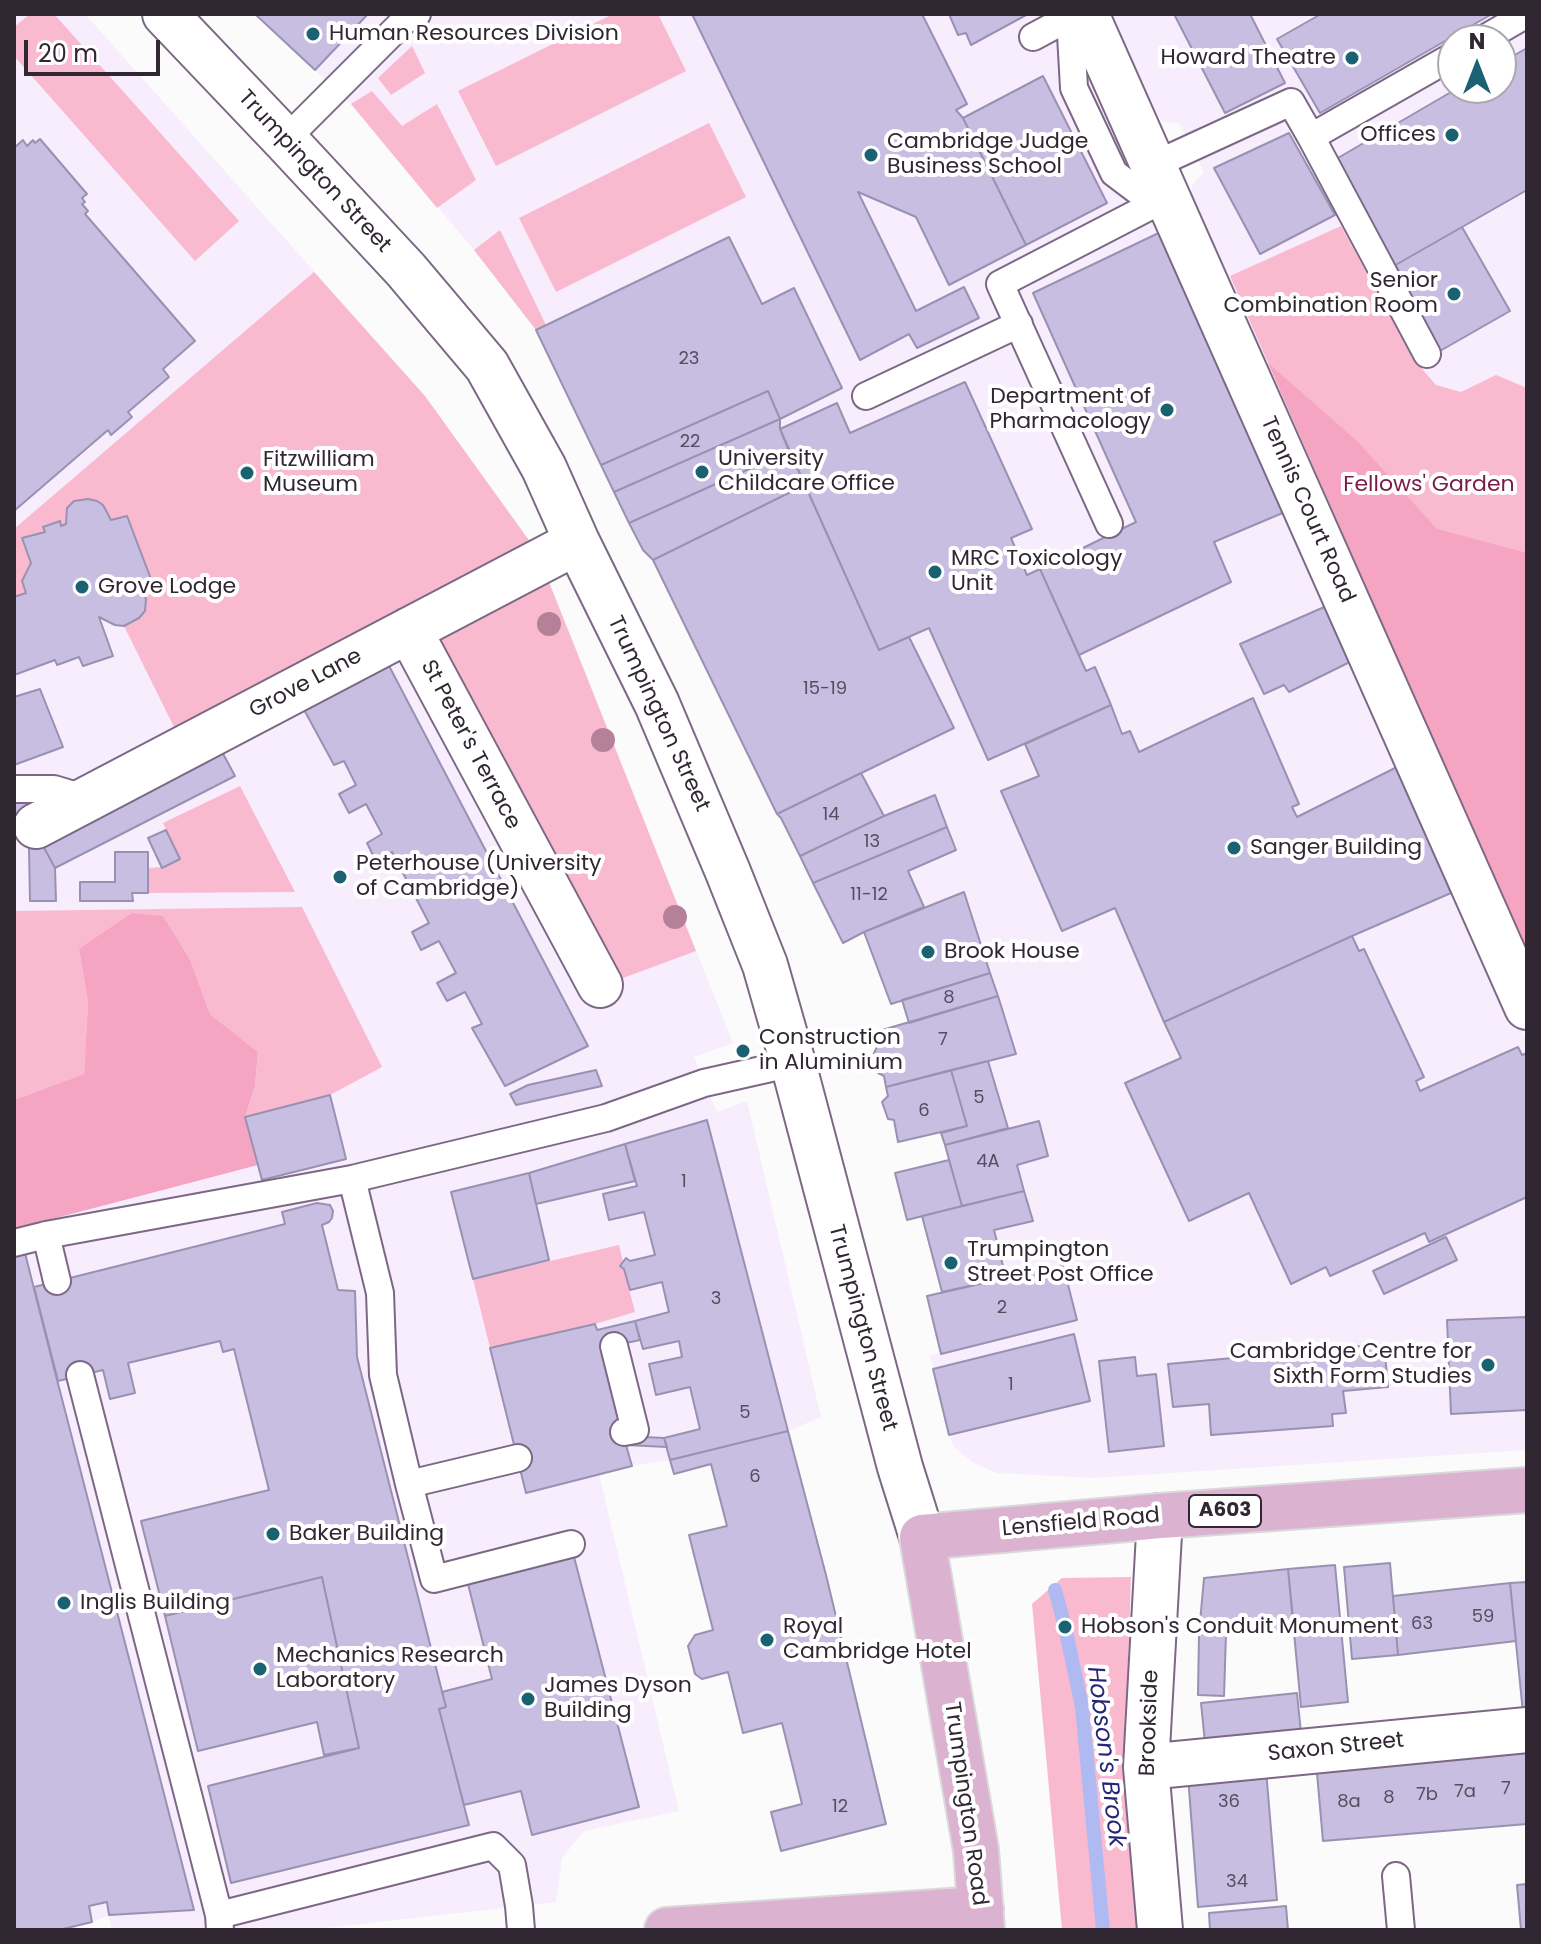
<!DOCTYPE html>
<style>
body{margin:0}
#map{position:relative;width:1541px;height:1944px;overflow:hidden;background:#fbfbfb;font-family:Poppins,sans-serif}
canvas{display:block}
.frame{position:absolute;inset:0;border:16px solid #302733;pointer-events:none}
.north{position:absolute;left:1437px;top:24px;width:80px;height:80px;box-sizing:border-box;background:#fff;border:2px solid #aca9ad;border-radius:50%;rotate:0deg;font-size:22px;font-weight:700;line-height:32px;text-align:center;color:#302733}
.north::after{content:'';display:block;margin:auto;width:28px;height:36px;background:#1a6272;clip-path:polygon(50% 0,100% 100%,50% 72%,0 100%)}
.scale{position:absolute;left:24px;top:40px;width:136px;height:36px;box-sizing:border-box;border:4px solid #302733;border-top:0;padding-left:10px;font-size:24px;line-height:28px;white-space:nowrap;color:#302733;-webkit-text-stroke:6px #fff;paint-order:stroke}
</style>
<div id="map">
<canvas width="1541" height="1944"></canvas>
<div class="frame"></div>
<div class="north">N</div>
<div class="scale">20 m</div>
</div>
<script>
const g = document.querySelector('canvas').getContext('2d');
g.lineJoin = 'round';
function paint(path, color) {
  g.fillStyle = color;
  g.fill(path, 'evenodd');
}
function poly(rows) {
  const path = new Path2D();
  for (const r of rows) {
    path.moveTo(r[0], r[1]);
    for (let i = 2; i < r.length; i += 2) path.lineTo(r[i], r[i + 1]);
  }
  return path;
}
function strokePath(path, color, width, dash) {
  g.strokeStyle = color;
  g.lineWidth = width;
  g.lineCap = dash ? 'butt' : 'round';
  g.setLineDash(dash || []);
  g.stroke(path);
}
function label(font, color, halo, rows, align = 'center') {
  g.font = font + ' Poppins,sans-serif';
  g.lineWidth = 8;
  g.setLineDash([]);
  g.textBaseline = 'middle';
  g.strokeStyle = halo;
  g.fillStyle = color;
  for (const [text, x, y, turn = 0] of rows) {
    g.save();
    g.translate(x, y);
    g.rotate((+turn || 0) * Math.PI / 180);
    g.textAlign = isNaN(turn) ? turn : align;
    if (halo) g.strokeText(text, 0, 0);
    g.fillText(text, 0, 0);
    g.restore();
  }
}
paint(poly([
 [14,14,85,14,425,396,536,550,733,1043,694,1057,717,1112,747,1101,821,1417,788,1431,670,1460,632,1466,599,1474,679,1811,584,1831,562,1858,556,1902,308,1930,112,1930,109,1915,92,1922,36,1930,14,1930],
 [255,14,1068,14,1527,1041,1527,1450,1094,1478,997,1473,972,1462,953,1446,930,1356,941,1353,927,1296,942,1291,922,1217,907,1220,895,1173,949,1159,941,1133,898,1142,894,1120,888,1119,882,1102,888,1096,884,1076,878,1073,872,1057,877,1047,872,1033,909,1023,902,1001,891,1004,864,933,843,943,781,818,777,814,653,560,643,550,536,330,474,250,351,104],
 [1102,14,1527,14,1527,977,1189,197,1193,184,1204,172,1179,123,1164,122,1154,114],
 [1453,40,1501,40,1501,88,1453,88]
]), '#f8edfd');
paint(poly([
 [30,14,54,14,239,221,195,261,14,56,14,27],
 [613,14,658,14,686,71,496,166,458,91],
 [412,46,425,73,391,95,378,78],
 [372,91,402,126,437,104,476,180,437,208,351,104],
 [709,123,746,197,556,292,519,218],
 [1341,226,1412,357,1436,385,1461,392,1496,375,1527,388,1527,953,1230,276],
 [500,230,546,325,536,330,474,250],
 [314,272,425,396,536,550,175,729,124,626,139,618,145,611,146,599,139,582,151,579,127,516,111,520,97,501,88,499,74,501,67,508,66,524,61,526,60,522,45,532,22,539,31,563,22,581,26,593,14,597,14,529],
 [545,572,696,951,615,981,434,629],
 [240,786,295,892,148,893,148,868,162,867,180,859,163,823],
 [302,907,382,1067,330,1095,245,1117,255,1086,258,1052,210,1014,191,962,79,949,88,1002,84,1074,14,1100,14,911],
 [619,1245,623,1262,620,1266,624,1269,635,1312,595,1324,490,1348,473,1279],
 [1131,1577,1125,1764,1138,1930,1062,1930,1032,1604,1062,1578]
]), '#f9bacf');
paint(poly([
 [1268,363,1357,441,1437,529,1527,553,1527,953],
 [132,913,163,916,191,962,210,1014,258,1052,255,1086,245,1117,258,1165,14,1229,14,1100,84,1074,88,1002,79,949]
]), '#f5a4c1');
strokePath(poly([
 [1055,1590,1065,1627,1082,1707,1103,1930]
]), '#afbaf3', 14);
const building = poly([
 [255,14,368,14,315,70,255,14],
 [692,14,922,14,967,104,956,110,963,118,1026,245,949,285,916,217,858,192,916,311,964,287,979,318,917,348,909,334,860,360,692,14],
 [949,14,1028,14,971,45,966,33,958,35,949,14],
 [1174,14,1250,14,1285,83,1225,113,1174,14],
 [1321,14,1492,14,1320,113,1277,39,1321,14],
 [1527,48,1527,190,1392,267,1331,162,1458,88,1501,88,1501,63,1527,48],
 [1043,76,1107,203,1026,245,963,118,1043,76],
 [1289,133,1335,215,1260,254,1214,168,1289,133],
 [40,139,87,194,82,198,85,202,82,204,88,211,85,214,195,341,163,369,169,377,128,412,132,417,111,435,108,430,14,511,14,148,23,140,27,146,33,140,35,143,40,139],
 [1462,227,1510,311,1440,351,1392,267,1462,227],
 [1167,229,1292,509,1214,542,1231,582,1079,655,1040,569,1136,522,1033,293,1167,229],
 [729,237,762,304,794,288,842,388,780,419,768,391,601,465,536,330,729,237],
 [965,382,1032,529,1011,538,1027,575,1040,569,1086,671,1095,667,1111,705,988,760,929,628,879,650,780,429,837,403,850,433,965,382],
 [768,391,780,419,614,492,601,465,768,391],
 [780,419,780,429,789,451,629,523,614,492,780,419],
 [789,451,805,485,653,560,643,550,629,523,789,451],
 [805,485,879,650,909,637,954,728,777,814,653,560,805,485],
 [88,499,97,501,103,505,111,520,127,516,151,579,139,582,146,599,145,611,139,618,124,626,115,625,99,617,113,656,83,666,79,657,57,665,55,660,14,675,14,597,26,593,22,581,31,563,22,538,45,532,43,527,60,521,61,526,66,524,67,508,74,501,88,499],
 [1331,604,1356,659,1289,692,1284,685,1264,694,1240,644,1331,604],
 [387,662,588,1046,505,1086,472,1028,482,1024,465,992,447,1001,437,983,456,973,439,941,421,950,412,932,429,923,392,852,376,861,367,843,382,834,366,804,349,813,339,794,356,785,344,761,334,765,302,706,387,662],
 [40,689,63,747,14,765,14,697,40,689],
 [1253,698,1299,804,1292,807,1297,817,1403,764,1456,878,1447,883,1451,893,1352,936,1164,1022,1115,908,1062,931,1001,791,1039,776,1025,744,1111,705,1122,734,1130,731,1139,752,1253,698],
 [220,748,235,776,55,868,41,842,220,748],
 [861,773,884,816,800,856,781,818,777,814,861,773],
 [935,795,947,827,813,883,800,856,884,816,935,795],
 [14,803,27,803,33,819,14,825,14,803],
 [947,827,956,850,908,871,924,907,864,932,843,943,813,883,947,827],
 [166,830,180,859,162,868,148,838,166,830],
 [41,842,55,868,56,901,30,901,29,849,41,842],
 [115,852,148,852,148,893,132,893,133,901,80,901,80,882,115,882,115,852],
 [964,892,990,973,891,1004,864,932,964,892],
 [1352,936,1359,951,1364,949,1424,1077,1416,1081,1420,1091,1518,1047,1522,1055,1527,1053,1527,1197,1429,1242,1425,1233,1330,1276,1326,1267,1291,1284,1249,1193,1189,1221,1125,1083,1181,1058,1164,1022,1352,936],
 [990,973,998,996,909,1023,902,1000,990,973],
 [998,996,1016,1054,886,1087,884,1076,878,1073,872,1057,877,1047,872,1033,998,996],
 [988,1061,1008,1128,945,1145,941,1133,967,1126,951,1070,988,1061],
 [596,1070,602,1086,516,1105,510,1094,528,1085,596,1070],
 [951,1070,967,1126,898,1142,894,1120,888,1119,882,1102,888,1096,886,1087,951,1070],
 [330,1095,346,1159,262,1180,245,1117,330,1095],
 [707,1120,788,1431,670,1460,664,1438,700,1429,690,1387,656,1395,649,1364,682,1357,679,1341,643,1349,635,1321,669,1312,662,1282,630,1290,624,1269,620,1266,626,1258,630,1261,655,1255,644,1212,609,1220,603,1194,637,1186,625,1144,707,1120],
 [1039,1121,1048,1156,1017,1165,1024,1191,962,1206,945,1145,1039,1121],
 [625,1144,635,1181,536,1204,529,1173,625,1144],
 [949,1160,962,1206,907,1220,895,1173,949,1160],
 [529,1173,549,1260,473,1279,451,1192,529,1173],
 [1024,1191,1033,1221,994,1230,1006,1278,942,1292,922,1216,1024,1191],
 [317,1203,330,1205,333,1211,332,1218,329,1222,322,1225,338,1290,355,1291,357,1357,446,1707,439,1709,469,1825,231,1883,208,1786,359,1748,322,1577,165,1616,141,1521,269,1490,234,1349,223,1352,220,1341,128,1363,135,1393,110,1399,103,1370,58,1381,34,1287,285,1224,282,1212,317,1203],
 [1446,1237,1457,1260,1384,1294,1373,1271,1446,1237],
 [25,1253,54,1368,194,1910,109,1915,107,1902,89,1906,92,1922,59,1930,14,1930,14,1256,25,1253],
 [1063,1265,1077,1320,941,1354,927,1296,1063,1265],
 [1527,1317,1527,1410,1451,1414,1447,1320,1527,1317],
 [635,1321,640,1340,603,1348,625,1436,664,1438,667,1447,626,1445,632,1466,526,1493,490,1348,595,1324,597,1330,635,1321],
 [1074,1334,1090,1401,949,1435,933,1369,1074,1334],
 [1384,1344,1388,1387,1343,1391,1346,1413,1332,1414,1333,1426,1211,1435,1209,1404,1173,1407,1168,1364,1384,1344],
 [1135,1357,1137,1376,1156,1374,1164,1446,1109,1452,1099,1361,1135,1357],
 [788,1431,826,1575,886,1824,781,1851,771,1812,802,1804,782,1723,743,1733,728,1672,702,1679,695,1674,688,1646,695,1635,713,1630,689,1535,727,1526,711,1464,674,1474,670,1460,788,1431],
 [573,1553,639,1807,532,1835,521,1791,464,1805,439,1709,446,1707,442,1692,492,1679,467,1580,573,1553],
 [1390,1563,1398,1655,1352,1659,1344,1567,1390,1563],
 [1335,1565,1348,1702,1301,1707,1288,1569,1335,1565],
 [1288,1569,1294,1628,1226,1634,1199,1633,1204,1578,1288,1569],
 [322,1577,359,1748,324,1755,317,1722,198,1751,165,1616,322,1577],
 [1527,1582,1527,1713,1523,1713,1510,1583,1527,1582],
 [1510,1583,1516,1641,1398,1655,1393,1596,1510,1583],
 [1199,1633,1226,1634,1224,1696,1198,1695,1199,1633],
 [1297,1693,1301,1733,1205,1743,1201,1703,1297,1693],
 [1527,1744,1527,1824,1323,1841,1316,1762,1527,1744],
 [1266,1770,1277,1900,1198,1907,1188,1776,1266,1770],
 [1527,1884,1527,1930,1521,1930,1517,1885,1527,1884],
 [1286,1906,1288,1930,1210,1930,1209,1913,1286,1906]
]);
paint(building, '#c7bee2');
strokePath(building, '#9991b2', 2);
const service = poly([
 [1070,17,1074,88,1114,173,1155,204],
 [1033,37,1076,14],
 [1482,40,1527,14],
 [1311,137,1427,354],
 [285,140,405,20,417,14],
 [1154,165,1291,102,1311,137,1453,56],
 [866,396,1019,324],
 [1109,524,1000,284,1168,197],
 [14,789,54,789,87,799],
 [352,1179,380,1293,383,1375,409,1484,434,1579,571,1544],
 [46,1235,57,1281],
 [14,1243,46,1235,352,1179,606,1118,704,1083,793,1063],
 [614,1346,635,1430,624,1432],
 [80,1375,219,1915],
 [409,1484,518,1458],
 [1396,1876,1401,1930],
 [220,1930,219,1915,493,1846,512,1865,519,1906,521,1930]
]);
const minor = poly([
 [165,14,285,140,406,270,487,366,544,468,577,542,657,704,728,872,765,965,793,1063,900,1467,922,1537],
 [1086,14,1527,1007],
 [409,630,600,985],
 [36,826,577,542],
 [1160,1516,1146,1767,1160,1930],
 [1146,1767,1527,1730]
]);
const primary = poly([
 [667,1930,981,1909],
 [982,1930,976,1850,922,1537,1160,1516,1527,1490]
]);
strokePath(service, '#7c6885', 30);
strokePath(minor, '#7c6885', 48);
strokePath(primary, '#dad8da', 48);
strokePath(service, '#fff', 26);
strokePath(minor, '#fff', 44);
strokePath(primary, '#dcb2d1', 44);
g.fillStyle = '#b48199';
for (const [x, y] of [
 [549,624],
 [603,740],
 [675,917]
]) {
  g.beginPath();
  g.arc(x, y, 12, 0, 2 * Math.PI);
  g.fill();
}
for (const [x, y, r, color] of [
 [313,34,8,"#1a6272"],
 [1352,58,8,"#1a6272"],
 [1452,135,8,"#1a6272"],
 [871,155,8,"#1a6272"],
 [1454,294,8,"#1a6272"],
 [1167,410,8,"#1a6272"],
 [702,472,8,"#1a6272"],
 [247,473,8,"#1a6272"],
 [935,572,8,"#1a6272"],
 [82,587,8,"#1a6272"],
 [1234,848,8,"#1a6272"],
 [340,877,8,"#1a6272"],
 [928,952,8,"#1a6272"],
 [743,1051,8,"#1a6272"],
 [951,1263,8,"#1a6272"],
 [1488,1365,8,"#1a6272"],
 [273,1534,8,"#1a6272"],
 [64,1603,8,"#1a6272"],
 [1065,1627,8,"#1a6272"],
 [767,1640,8,"#1a6272"],
 [260,1669,8,"#1a6272"],
 [528,1699,8,"#1a6272"]
]) {
  const dot = new Path2D();
  dot.arc(x, y, r, 0, 2 * Math.PI);
  g.fillStyle = color;
  g.fill(dot);
  strokePath(dot, '#fff', 3);
}
label('18px', '#564d5f', null, [
 ["23",689,359],
 ["22",690,442],
 ["15-19",825,689],
 ["14",831,815],
 ["13",872,842],
 ["11-12",869,895],
 ["8",949,998],
 ["7",943,1040],
 ["5",979,1098],
 ["6",924,1111],
 ["4A",988,1162],
 ["1",684,1182],
 ["3",716,1299],
 ["2",1002,1308],
 ["1",1011,1385],
 ["5",745,1413],
 ["6",755,1477],
 ["59",1483,1617],
 ["63",1422,1624],
 ["7",1506,1789],
 ["7a",1465,1792],
 ["7b",1427,1795],
 ["8",1389,1798],
 ["36",1229,1802],
 ["8a",1349,1802],
 ["12",840,1807],
 ["34",1237,1882]
]);
for (const [x, y, w] of [
 [1225,1511,72]
]) {
  const box = new Path2D();
  box.roundRect(x - w / 2, y - 16, w, 32, 6);
  g.fillStyle = '#fff';
  g.fill(box);
  strokePath(box, '#302733', 2);
}
label('bold 20px', '#302733', null, [
 ["A603",1225,1511]
]);
label('22px', '#302733', '#fff', [
 ["Human Resources Division",329,34],
 ["Howard Theatre",1336,58,"right"],
 ["Offices",1436,135,"right"],
 ["Cambridge Judge",887,142],
 ["Business School",887,167],
 ["Senior",1438,281,"right"],
 ["Combination Room",1438,306,"right"],
 ["Department of",1151,397,"right"],
 ["Pharmacology",1151,422,"right"],
 ["University",718,459],
 ["Childcare Office",718,484],
 ["Fitzwilliam",263,460],
 ["Museum",263,485],
 ["MRC Toxicology",951,559],
 ["Unit",951,584],
 ["Grove Lodge",98,587],
 ["Sanger Building",1250,848],
 ["Peterhouse (University",356,864],
 ["of Cambridge)",356,889],
 ["Brook House",944,952],
 ["Construction",759,1038],
 ["in Aluminium",759,1063],
 ["Trumpington",967,1250],
 ["Street Post Office",967,1275],
 ["Cambridge Centre for",1472,1352,"right"],
 ["Sixth Form Studies",1472,1377,"right"],
 ["Baker Building",289,1534],
 ["Inglis Building",80,1603],
 ["Royal",783,1627],
 ["Cambridge Hotel",783,1652],
 ["Hobson's Conduit Monument",1081,1627],
 ["Mechanics Research",276,1656],
 ["Laboratory",276,1681],
 ["James Dyson",544,1686],
 ["Building",544,1711]
], 'left');
label('22px', '#302733', '#fff', [
 ["Trumpington Street",314,172,47],
 ["Tennis Court Road",1307,510,66],
 ["Grove Lane",306,684,-28],
 ["Trumpington Street",658,714,65],
 ["St Peter's Terrace",470,745,62],
 ["Trumpington Street",862,1328,75],
 ["Lensfield Road",1081,1523,-5],
 ["Brookside",1150,1723,-88],
 ["Saxon Street",1336,1748,-6],
 ["Trumpington Road",965,1804,82]
]);
label('22px', '#791d48', '#fff', [
 ["Fellows' Garden",1429,485]
]);
label('italic 24px', '#262676', '#fff', [
 ["Hobson's Brook",1105,1757,83]
]);
</script>
